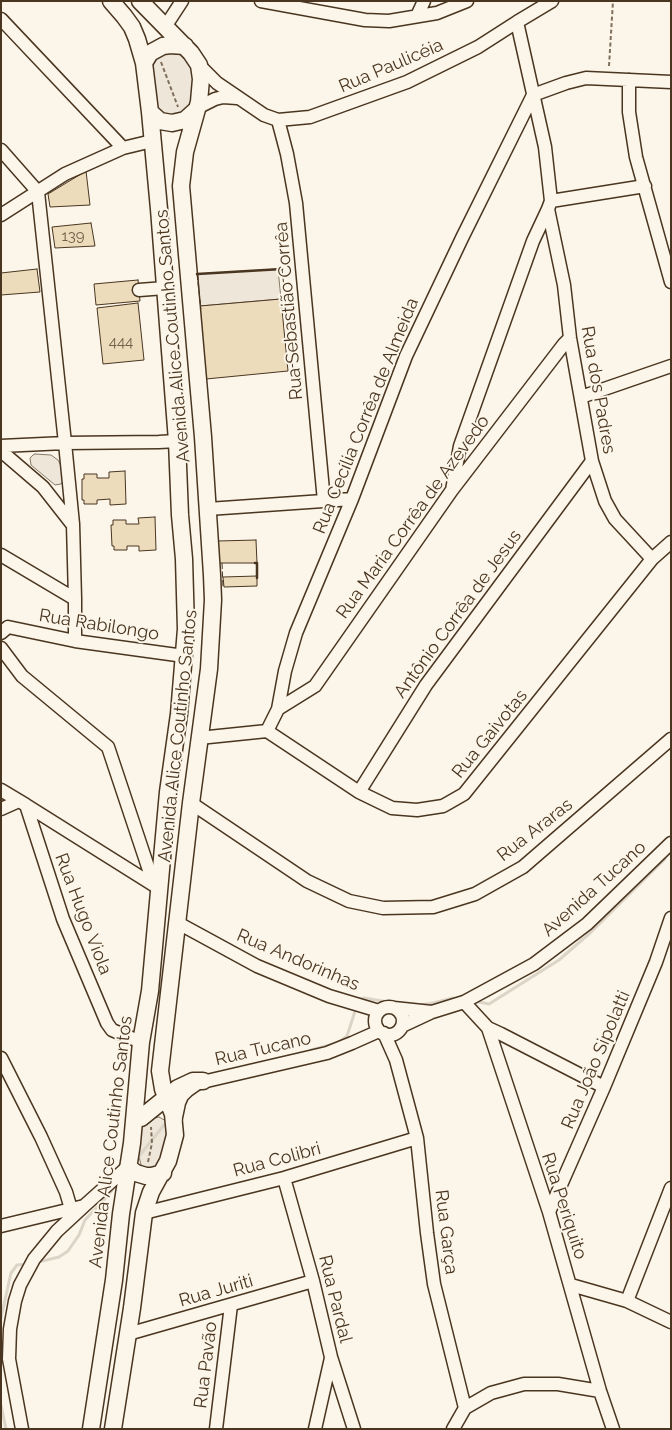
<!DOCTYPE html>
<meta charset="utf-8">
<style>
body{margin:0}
#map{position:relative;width:672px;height:1430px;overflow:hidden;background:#fbf6e9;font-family:Raleway,sans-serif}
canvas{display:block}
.frame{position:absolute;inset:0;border:2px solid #4a3520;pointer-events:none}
</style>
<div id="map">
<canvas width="672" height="1430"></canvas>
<div class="frame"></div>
</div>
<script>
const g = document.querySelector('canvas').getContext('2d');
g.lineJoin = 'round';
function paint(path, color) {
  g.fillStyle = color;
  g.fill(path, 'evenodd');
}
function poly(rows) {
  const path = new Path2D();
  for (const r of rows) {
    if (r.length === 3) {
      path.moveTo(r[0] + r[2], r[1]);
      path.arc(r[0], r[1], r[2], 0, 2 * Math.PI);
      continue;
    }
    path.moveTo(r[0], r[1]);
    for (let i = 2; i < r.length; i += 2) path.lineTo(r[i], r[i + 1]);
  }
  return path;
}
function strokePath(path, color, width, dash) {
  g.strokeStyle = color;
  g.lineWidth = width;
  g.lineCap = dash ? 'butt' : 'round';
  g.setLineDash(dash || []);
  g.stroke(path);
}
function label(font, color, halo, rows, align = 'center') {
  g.font = font + ' Raleway,sans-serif';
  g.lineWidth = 4;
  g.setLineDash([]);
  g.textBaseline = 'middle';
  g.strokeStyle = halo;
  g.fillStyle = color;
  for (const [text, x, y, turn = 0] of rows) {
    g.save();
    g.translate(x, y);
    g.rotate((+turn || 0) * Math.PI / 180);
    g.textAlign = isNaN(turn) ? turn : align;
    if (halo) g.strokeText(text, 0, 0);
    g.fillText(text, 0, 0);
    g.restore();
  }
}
const green = poly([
 [169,53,182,55,191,64,195,83,190,103,187,109,181,115,162,115,156,106,151,73,154,62,159,56,169,53],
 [278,269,281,299,200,306,198,274,278,269],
 [35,454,51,455,58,460,62,468,63,481,61,484,55,485,31,465,30,458,33,455,35,454],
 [159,1117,166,1121,169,1129,159,1167,152,1169,144,1167,141,1165,138,1152,142,1124,150,1119,159,1117]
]);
paint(green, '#ede6d9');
strokePath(green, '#887966', 1);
strokePath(poly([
 [474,1001,489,1004,559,960,590,933,665,859],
 [358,1002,359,999,364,998,394,1003],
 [420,1005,433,1003,453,998,458,999],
 [339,1042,347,1036,356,1008],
 [311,1050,334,1044],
 [136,1160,168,1120],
 [38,1262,59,1257,68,1251,79,1235,85,1220,103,1201,117,1184],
 [1,1318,11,1273,17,1265,27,1264],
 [1,1405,6,1429]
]), '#dcd4c6', 3);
const building = poly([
 [86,171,90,205,50,207,48,194,86,171],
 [91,223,95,246,55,248,52,227,91,223],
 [37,269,40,292,1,295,1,273,37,269],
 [138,280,140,301,96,305,94,284,138,280],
 [281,299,288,371,206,379,200,306,281,299],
 [138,303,144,360,103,364,97,308,138,303],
 [125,471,126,504,110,505,110,499,97,500,97,504,84,504,84,500,82,500,82,479,84,479,84,474,97,474,97,478,109,478,109,472,125,471],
 [155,517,156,550,139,551,139,546,127,546,127,550,114,550,114,546,112,546,111,525,113,525,113,520,126,520,126,524,139,524,138,518,155,517],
 [256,540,257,563,219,563,218,541,256,540],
 [257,576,257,586,224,587,223,577,257,576]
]);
paint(building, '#ecdcbc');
strokePath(building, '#4a3520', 1);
const minor = poly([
 [261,1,365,20,389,21,437,13,467,1],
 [417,16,424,1],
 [1,19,123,148],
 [165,27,182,1],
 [199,65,217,83,264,115,278,120,310,117,407,82,478,47,517,22,552,1],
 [629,80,629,112,636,157,671,282],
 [195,111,201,106,215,99,223,97,237,98],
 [278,120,287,154,296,203,324,501],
 [1,150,38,192,65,443,73,524,75,599,75,641],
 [551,201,645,186],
 [548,209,564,285,570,338,592,461,605,501,615,519,652,559],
 [1,215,65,174,123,148,152,141],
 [139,290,165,288],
 [581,397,671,366],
 [1,446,65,443,159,442,177,441],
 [1,451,43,487,72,524],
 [452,490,460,446,533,241,548,209,551,201,545,147,517,22],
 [208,509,352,499],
 [1,555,75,599],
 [1,633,8,627,75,641,184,656],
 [1,648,22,676,108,747,154,885],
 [278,709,315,686,452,490,564,344,570,338],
 [267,731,278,709,285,671,296,633,352,499,406,356,462,238,533,95,566,83,586,78,671,82],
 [199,738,267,731,359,792,392,808,417,810,443,806,464,794,652,559,671,542],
 [1,790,26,805,63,919,107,1023,112,1030,141,1042],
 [359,792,426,685,592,461],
 [191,803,307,881,349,901,383,908,433,907,475,894,523,867,671,739],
 [26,805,155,886],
 [1,809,19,801],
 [178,923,257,966,329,996,379,1011],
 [464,1002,488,1028,549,1212,600,1391,613,1429],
 [389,1021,14],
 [394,1008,432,1012],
 [402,1026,432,1012,464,1002,534,964,587,924,671,843],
 [488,1028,501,1034,604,1087],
 [384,1033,396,1060,417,1138,427,1233,434,1284,465,1408],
 [1,1058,41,1137,66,1192,71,1209],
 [175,1122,179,1103,182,1096,188,1090,198,1083,327,1053,352,1043,379,1031],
 [284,1178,313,1281,331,1357,354,1429],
 [549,1212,604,1087,656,962,671,918],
 [144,1213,284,1178,417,1138],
 [1,1226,84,1206,123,1171,128,1167],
 [571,1285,627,1301,671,1322],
 [627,1301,671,1188],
 [128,1334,313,1281],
 [22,1429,9,1359,10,1329,15,1301,20,1285,34,1259,57,1231,84,1206],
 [216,1429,231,1305],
 [315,1429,331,1358],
 [453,1429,465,1408,491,1393,524,1384,558,1384,600,1391]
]);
const major = poly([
 [144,63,150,53,163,46,170,45,185,46],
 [150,112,160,121,172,123,185,120,195,111],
 [141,1118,178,1088,193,1081,203,1081],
 [128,1167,136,1173,146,1176,152,1176,163,1173],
 [91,1429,114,1280,121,1214,132,1143,141,1042,150,991,168,792,179,714,186,629,184,559,180,515,177,441,159,209,150,112,144,63,137,39,132,27,124,16,111,1],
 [113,1429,132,1308,144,1213,151,1192,168,1161,175,1135,173,1114,163,1089,160,1071,191,803,209,669,213,600,212,575,203,437,181,186,185,152,199,102,201,79,199,65,191,53,140,1]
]);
strokePath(minor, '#4a3520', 15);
strokePath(major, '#4a3520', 19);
strokePath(poly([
 [161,62,178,107],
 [609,66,613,1],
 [148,1162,152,1143,151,1127]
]), '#7f6f5c', 2, [4, 2.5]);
strokePath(minor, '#fbf6e9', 12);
strokePath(major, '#fbf6e9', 16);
strokePath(poly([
 [282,269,293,370],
 [197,274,201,309],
 [222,563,223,587]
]), '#4a3520', 1, [6, 2.5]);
strokePath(poly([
 [197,274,282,269],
 [255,563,257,563,257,578]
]), '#4a3520', 2.5);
label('15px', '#725f47', null, [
 ["139",73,236],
 ["444",121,342]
]);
label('18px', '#4a3520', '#fbf6e9', [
 ["Rua Paulicéia",391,66,-23],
 ["Rua Sebastião Corrêa",289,311,-95],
 ["Avenida Alice Coutinho Santos",173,336,-95],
 ["Rua dos Padres",598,390,80],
 ["Rua Cecília Corrêa de Almeida",366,416,-68],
 ["Rua Maria Corrêa de Azevedo",413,517,-54],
 ["Antônio Corrêa de Jesus",458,614,-54],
 ["Rua Rabilongo",99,625,9],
 ["Rua Gaivotas",490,734,-51],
 ["Avenida Alice Coutinho Santos",178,736,-84],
 ["Rua Araras",535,830,-38],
 ["Avenida Tucano",594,889,-42],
 ["Rua Hugo Viola",83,914,69],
 ["Rua Andorinhas",298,960,23],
 ["Rua Tucano",263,1049,-13],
 ["Rua João Sipolatti",596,1060,-67],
 ["Avenida Alice Coutinho Santos",111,1142,-83],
 ["Rua Colibri",277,1160,-15],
 ["Rua Periquito",564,1206,72],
 ["Rua Garça",446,1232,83],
 ["Rua Juriti",216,1291,-16],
 ["Rua Pardal",335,1299,76],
 ["Rua Pavão",206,1365,-83]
]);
</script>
